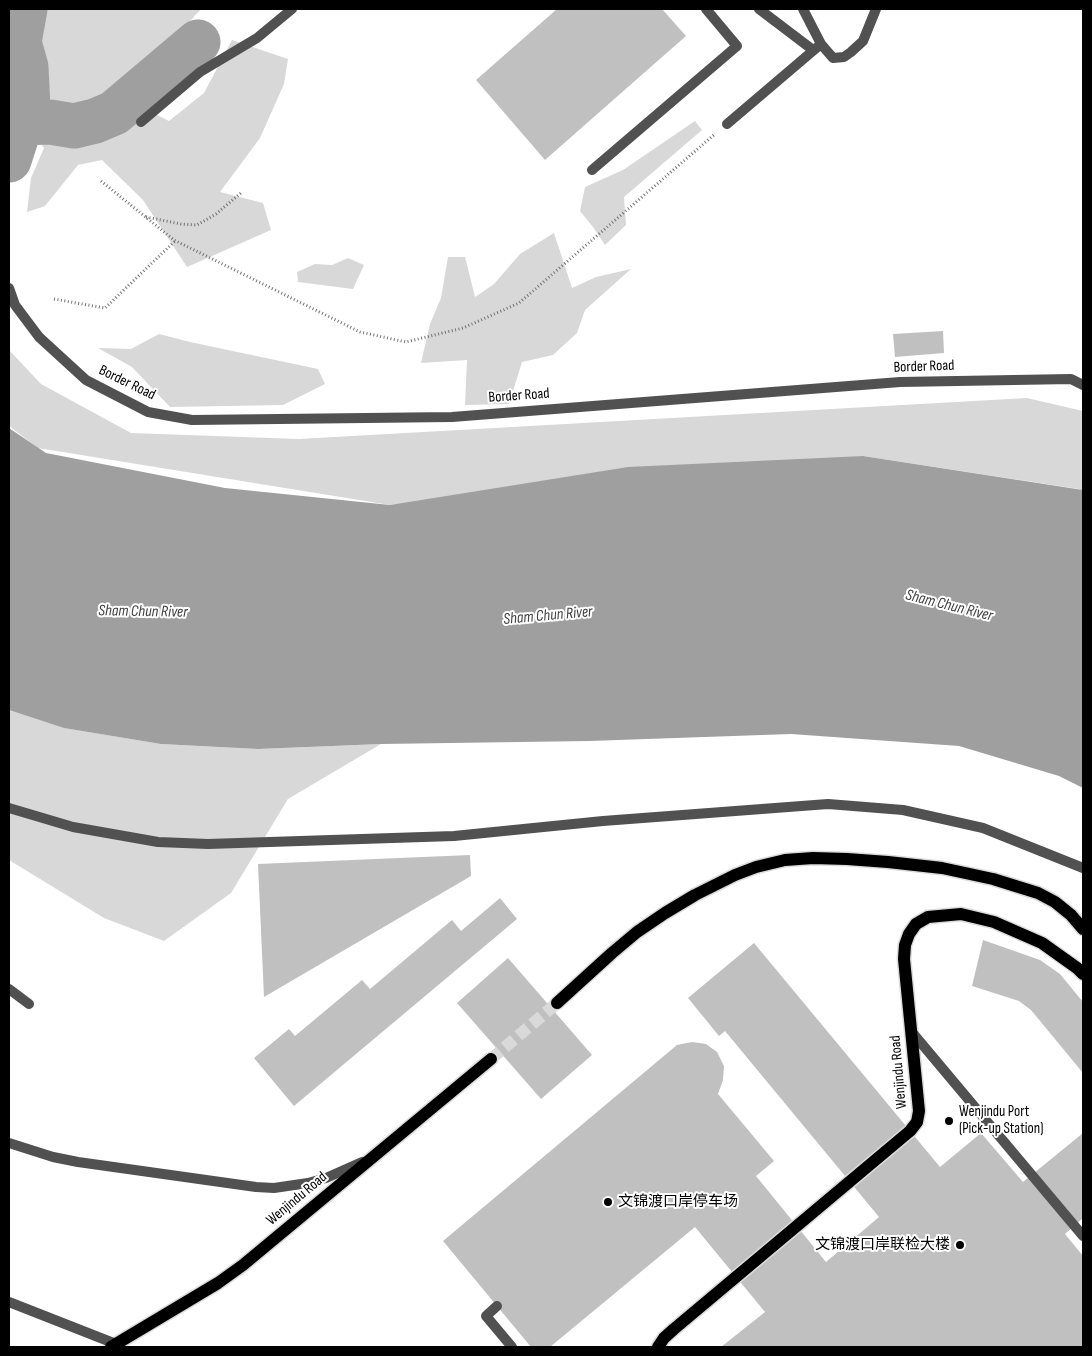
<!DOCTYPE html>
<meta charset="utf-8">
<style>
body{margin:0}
#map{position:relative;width:1092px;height:1356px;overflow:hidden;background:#fff;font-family:"Sofia Sans Condensed",sans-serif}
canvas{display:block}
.frame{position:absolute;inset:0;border:10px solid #000;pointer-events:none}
</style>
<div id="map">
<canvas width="1092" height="1356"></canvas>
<div class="frame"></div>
</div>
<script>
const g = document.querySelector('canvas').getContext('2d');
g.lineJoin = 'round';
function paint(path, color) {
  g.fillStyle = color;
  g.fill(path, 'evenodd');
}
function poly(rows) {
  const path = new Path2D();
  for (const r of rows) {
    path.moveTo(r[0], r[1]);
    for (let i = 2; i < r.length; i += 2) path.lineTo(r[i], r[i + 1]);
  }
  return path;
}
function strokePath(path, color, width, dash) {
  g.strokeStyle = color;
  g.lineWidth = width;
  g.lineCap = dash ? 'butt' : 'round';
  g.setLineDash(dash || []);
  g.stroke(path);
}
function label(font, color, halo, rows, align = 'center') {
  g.font = font + ' "Sofia Sans Condensed","Noto Sans SC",sans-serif';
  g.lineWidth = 4;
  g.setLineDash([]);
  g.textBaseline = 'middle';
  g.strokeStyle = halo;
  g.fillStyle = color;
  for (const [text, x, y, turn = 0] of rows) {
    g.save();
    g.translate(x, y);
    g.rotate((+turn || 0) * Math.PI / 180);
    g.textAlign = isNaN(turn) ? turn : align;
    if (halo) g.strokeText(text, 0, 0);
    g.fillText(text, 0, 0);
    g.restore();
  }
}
paint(poly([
 [40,9,201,9,136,80,143,108,169,121,204,93,232,40,288,59,284,84,260,138,220,192,263,203,271,230,187,267,143,200,102,160,78,165,45,206,27,212,31,178,44,148,13,104,9,88,9,40],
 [695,121,702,130,624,197,626,225,605,245,593,227,580,211,585,187,623,170],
 [554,233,572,288,596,277,631,269,585,310,577,333,553,355,522,362,509,404,465,405,467,360,421,363,430,324,441,298,448,257,465,257,475,297,494,284,520,254],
 [348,258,364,265,353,289,298,282,297,272,315,264,332,265],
 [159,334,190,342,318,369,325,384,283,405,170,407,132,367,98,348,131,349],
 [9,350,41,384,131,433,299,439,1027,398,1083,411,1083,491,1079,489,863,456,390,505,38,448,9,426],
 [9,710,65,728,161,744,258,749,381,744,288,799,231,893,164,941,104,918,9,860]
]), '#d8d8d8');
paint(poly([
 [9,428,46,453,225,488,390,505,628,467,863,456,1083,490,1083,788,1059,776,959,746,791,734,589,741,381,744,258,749,161,744,64,728,9,710]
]), '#9f9f9f');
strokePath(poly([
 [21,123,50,122,74,126,95,121,114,113,198,42],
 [9,160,18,132,28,108,26,67,19,42,25,9]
]), '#9f9f9f', 45);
paint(poly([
 [557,9,662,9,686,36,545,160,476,80],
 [943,331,944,353,895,357,893,334],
 [470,855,471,876,264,997,258,864],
 [500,898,517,919,294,1106,254,1058,289,1029,295,1036,362,980,370,989,452,920,461,931],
 [983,940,1040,960,1060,974,1083,1002,1083,1073,1031,1010,1019,1001,972,986],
 [754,943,940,1167,981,1133,1023,1182,1083,1133,1083,1218,1065,1234,1083,1256,1082,1347,721,1347,765,1312,695,1227,550,1347,531,1347,443,1241,677,1045,692,1042,706,1044,717,1052,724,1066,723,1080,718,1094,774,1161,756,1176,826,1262,879,1217,725,1031,719,1036,688,998],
 [508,958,592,1055,541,1099,457,1003]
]), '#c0c0c0');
strokePath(poly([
 [491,1059,557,1003]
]), '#d9d9d9', 12, [12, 6]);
const primary = poly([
 [557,1003,612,953,637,932,665,913,695,895,735,875,756,867,785,860,813,858,847,859,888,862,942,868,993,879,1038,893,1055,902,1071,915,1083,929],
 [111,1347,218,1283,243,1265,491,1059],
 [658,1347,664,1338,674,1329,910,1131,917,1122,919,1111,904,959,905,945,909,934,916,924,928,917,961,914,994,922,1042,943,1077,968,1083,974]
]);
strokePath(primary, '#dbdbdb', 15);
strokePath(poly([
 [101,181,174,240,360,332,406,342,463,328,519,303,715,134],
 [146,217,181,224,197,225,216,214,241,193],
 [54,299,105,308,175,241]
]), '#737373', 3, [1, 2.5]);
strokePath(poly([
 [759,9,813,50],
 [821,44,833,58,844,57,851,52,863,41,876,9],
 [141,122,200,72,257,38,292,9],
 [727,124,821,44,803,9],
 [592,170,737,46,706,9],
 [9,288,15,305,39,337,86,380,148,412,192,420,452,417,900,382,1071,379,1083,385],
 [9,808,73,827,158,842,208,844,454,836,603,821,828,804,903,810,983,828,1083,868],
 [911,1031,1083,1236],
 [9,1143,53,1157,78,1162,256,1187,274,1188,308,1183,326,1178,362,1162],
 [9,1302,116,1344],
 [497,1306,486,1316,512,1347]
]), '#515151', 10);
strokePath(poly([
 [9,989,29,1004]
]), '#515151', 10);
strokePath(primary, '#000', 12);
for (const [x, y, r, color] of [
 [949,1121,5,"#000"],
 [608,1202,5,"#000"],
 [960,1245,5,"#000"]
]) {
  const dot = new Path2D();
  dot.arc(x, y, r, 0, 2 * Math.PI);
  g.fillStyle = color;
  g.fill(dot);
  strokePath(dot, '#fff', 2);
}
label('15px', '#000', '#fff', [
 ["Border Road",924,367,-2],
 ["Border Road",127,383,26],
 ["Border Road",519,396,-4],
 ["Wenjindu Road",899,1072,-95],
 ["Wenjindu Road",297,1199,-40]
]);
label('15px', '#000', '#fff', [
 ["Wenjindu Port",959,1112],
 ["(Pick-up Station)",959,1129],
 ["文锦渡口岸停车场",618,1202],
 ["文锦渡口岸联检大楼",950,1245,"right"]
], 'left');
label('italic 16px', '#404040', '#fff', [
 ["Sham Chun River",949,606,14],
 ["Sham Chun River",143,612,1],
 ["Sham Chun River",548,616,-5]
]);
</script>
